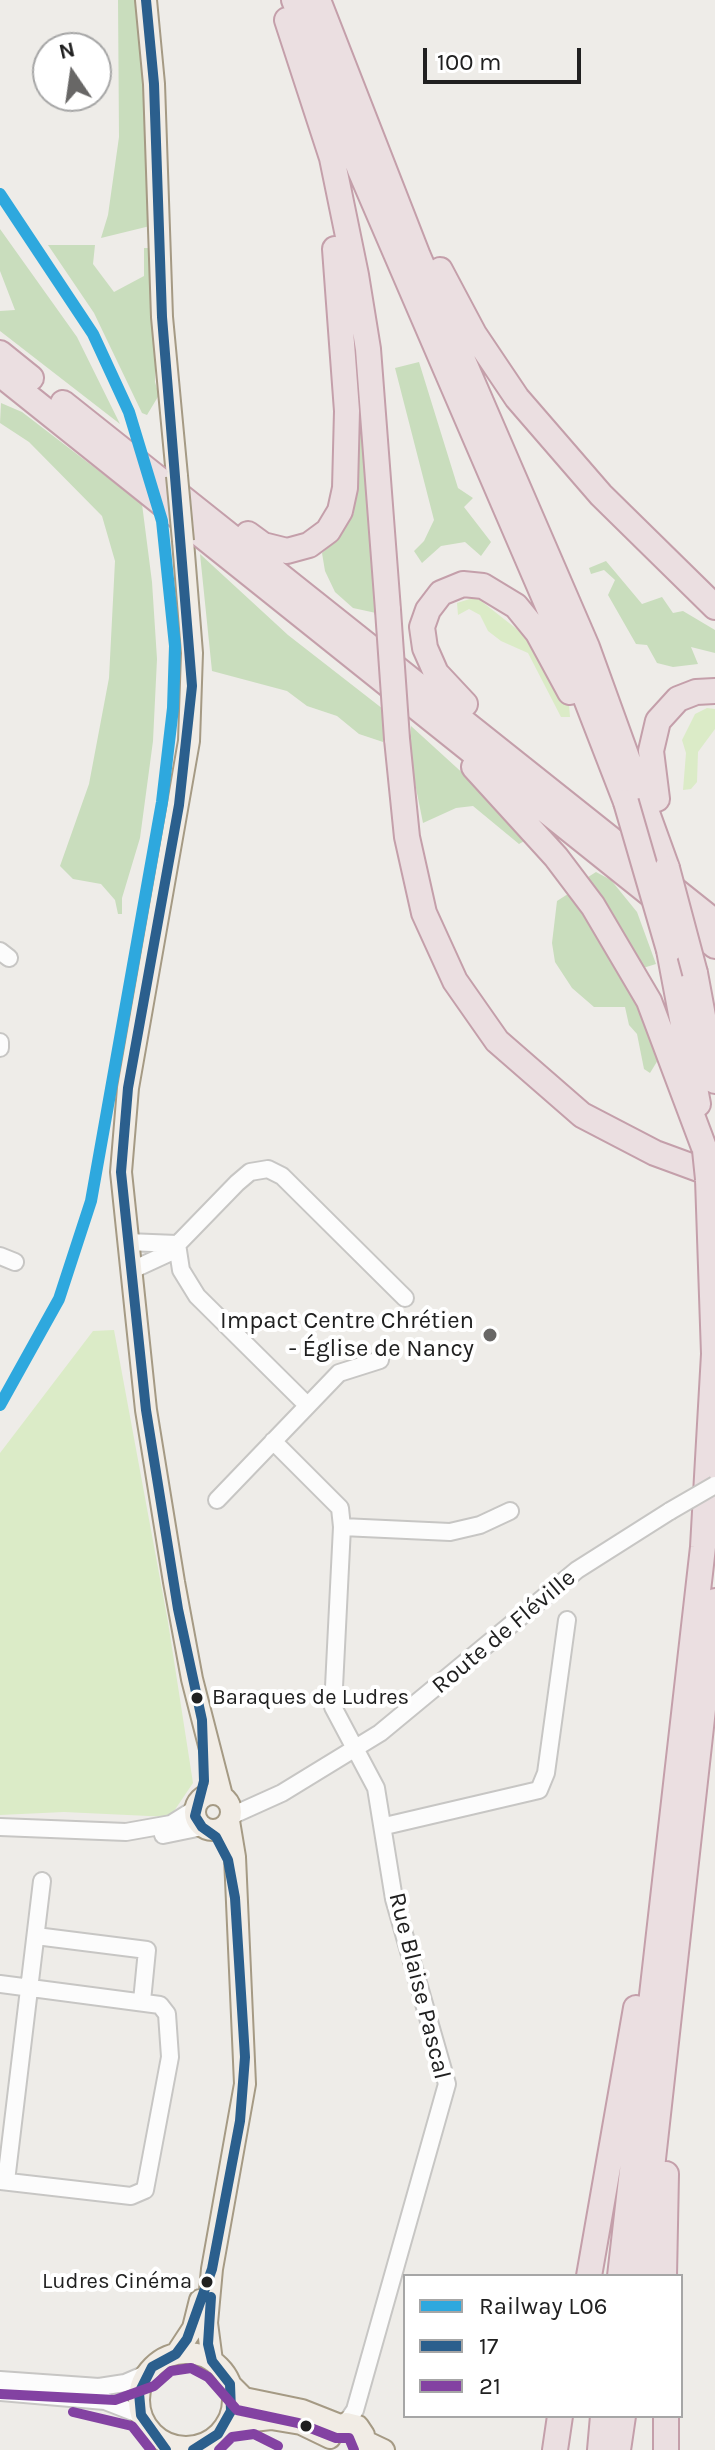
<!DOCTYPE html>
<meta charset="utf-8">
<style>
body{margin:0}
#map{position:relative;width:715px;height:2450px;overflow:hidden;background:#eeece8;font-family:Karla,sans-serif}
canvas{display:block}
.legend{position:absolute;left:403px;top:2274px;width:280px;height:144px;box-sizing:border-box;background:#fff;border:2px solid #a6a6a6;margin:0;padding:10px 14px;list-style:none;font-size:24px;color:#202020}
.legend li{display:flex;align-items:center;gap:16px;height:40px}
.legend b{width:40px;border:2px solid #a6a6a6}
.north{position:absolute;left:32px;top:32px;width:80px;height:80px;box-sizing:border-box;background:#fff;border:2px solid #a6a6a6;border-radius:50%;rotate:347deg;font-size:22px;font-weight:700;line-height:32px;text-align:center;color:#202020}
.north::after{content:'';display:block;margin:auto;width:28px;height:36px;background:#686766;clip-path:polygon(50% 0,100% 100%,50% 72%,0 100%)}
.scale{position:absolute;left:423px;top:48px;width:158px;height:36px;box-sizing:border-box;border:4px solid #202020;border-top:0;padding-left:10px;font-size:24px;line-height:28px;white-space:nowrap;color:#202020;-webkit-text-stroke:6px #fff;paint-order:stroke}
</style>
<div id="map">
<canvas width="715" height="2450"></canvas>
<ul class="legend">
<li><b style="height:10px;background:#2ea8de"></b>Railway L06</li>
<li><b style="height:10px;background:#2b5f8d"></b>17</li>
<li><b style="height:10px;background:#8342a2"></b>21</li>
</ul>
<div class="north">N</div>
<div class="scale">100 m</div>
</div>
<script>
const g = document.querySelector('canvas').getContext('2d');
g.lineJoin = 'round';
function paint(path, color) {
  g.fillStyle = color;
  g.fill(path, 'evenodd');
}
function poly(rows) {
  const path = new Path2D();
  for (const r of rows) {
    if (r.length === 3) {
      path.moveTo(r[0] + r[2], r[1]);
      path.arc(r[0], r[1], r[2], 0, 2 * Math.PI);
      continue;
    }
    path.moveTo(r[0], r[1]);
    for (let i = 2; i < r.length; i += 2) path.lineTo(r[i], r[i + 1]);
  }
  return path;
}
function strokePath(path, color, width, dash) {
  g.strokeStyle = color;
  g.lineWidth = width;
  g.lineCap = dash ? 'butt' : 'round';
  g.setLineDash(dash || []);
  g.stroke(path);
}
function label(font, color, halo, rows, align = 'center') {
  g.font = font + ' Karla,sans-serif';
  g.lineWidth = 8;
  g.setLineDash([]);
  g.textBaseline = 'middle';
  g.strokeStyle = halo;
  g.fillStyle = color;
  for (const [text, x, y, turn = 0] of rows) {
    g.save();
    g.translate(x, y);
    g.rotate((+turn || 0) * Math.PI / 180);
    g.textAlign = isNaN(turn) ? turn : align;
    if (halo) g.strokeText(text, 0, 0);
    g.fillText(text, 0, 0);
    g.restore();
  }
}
paint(poly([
 [476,597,532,641,569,705,570,717,561,717,528,653,501,641,488,631,480,615,469,609,458,615,457,603],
 [707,708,715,709,715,729,698,752,697,782,691,789,683,790,686,753,682,740,695,714],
 [114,1330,168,1622,193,1783,170,1817,64,1812,0,1815,0,1453,93,1331]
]), '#dbebc7');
paint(poly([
 [118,0,139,0,146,80,150,226,101,238,108,215,119,137],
 [0,229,77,337,120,424,0,331,0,311,15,310,0,271],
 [48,245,95,245,93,264,114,292,144,276,144,248,151,248,156,330,155,382,159,395,147,415,142,413,94,313],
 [419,362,458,488,473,498,464,507,491,542,481,556,465,542,441,546,422,563,414,551,424,541,434,520,395,368],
 [356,394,363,394,376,613,353,608,335,592,325,571,322,553,338,539,354,513],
 [1,403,22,412,142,504,152,582,157,659,153,741,140,838,122,898,122,914,118,914,115,900,101,884,73,879,60,866,89,784,109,678,115,561,102,516,29,442,0,423],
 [200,554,288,635,383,709,383,742,359,734,337,716,307,706,287,691,212,671],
 [606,561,642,604,662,597,673,613,683,611,715,630,715,653,691,647,698,664,673,667,657,663,647,645,636,644,608,595,615,580,604,570,591,574,589,568],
 [411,726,502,809,528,839,519,844,473,806,456,808,423,823,409,753],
 [596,872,611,880,637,912,656,964,643,968,585,879],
 [571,892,643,1011,658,1060,650,1073,644,1069,637,1034,629,1025,625,1007,594,1007,572,988,555,962,552,943,557,901]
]), '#c9ddbd');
const minor = poly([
 [0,951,9,958],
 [0,1042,0,1048],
 [127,1242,177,1244],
 [177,1244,181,1270,197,1296,307,1405],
 [0,1256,15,1262],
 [130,1271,169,1253,237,1183,250,1172,268,1169,282,1176,405,1298],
 [273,1441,340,1508,342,1527,333,1707,376,1788,394,1899,447,2084,355,2410,346,2423],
 [217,1500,339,1373,380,1360],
 [342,1527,450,1532,480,1525,510,1511],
 [231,1816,282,1793,380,1733,577,1570,670,1511],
 [385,1826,539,1790,546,1773,567,1620],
 [0,1827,126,1832,171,1824,195,1809],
 [163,1835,202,1827],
 [36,1936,147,1950,142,2001],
 [0,1984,160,2005,167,2014,170,2057,145,2190,131,2196,0,2181],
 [6,2181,42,1881],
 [0,2380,99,2387,125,2383,148,2373],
 [0,2392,105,2401,141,2415]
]);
const major = poly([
 [146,0,154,84,162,317,177,476],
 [183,541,192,653,189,741,128,1088,121,1172,146,1410,174,1582,192,1679,222,1796],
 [213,1812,18],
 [186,2400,47],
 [176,2354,193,2328,200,2300],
 [212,2361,207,2323,212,2269,245,2084,235,1857,229,1821],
 [230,2384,244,2398,302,2410,340,2425],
 [226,2424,271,2419,301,2424,330,2438],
 [333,2432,346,2423,358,2426,364,2435,361,2450],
 [365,2441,384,2450]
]);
const highway = poly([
 [294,0,360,170,569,655,626,802],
 [318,0,418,256,587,647,667,868],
 [287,20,332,158,356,275,368,349,388,610],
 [440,270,474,334,517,398,601,495,715,607],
 [0,353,31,378],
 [0,374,715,946],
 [63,403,715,922],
 [248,534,263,545,287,551,309,545,328,531,340,511,345,488,347,411,335,249],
 [465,704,436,673,425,648,422,627,428,610,441,593,463,584,483,586,516,606,538,633,570,692],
 [397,739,407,837,424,913,455,981,497,1041,582,1115,655,1153,715,1175],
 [474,767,556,857,593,906,649,1001,705,1150],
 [657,799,651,751,658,721,678,699,696,692,715,691],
 [669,950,698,1104],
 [695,973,715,1081],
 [589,2276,636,2008],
 [620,2276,703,1547,714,1354,708,1179],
 [640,2276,715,1601],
 [664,2276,666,2174],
 [666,2416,666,2450],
 [555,2450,560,2416],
 [600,2450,603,2416],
 [618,2450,623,2416]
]);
strokePath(minor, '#c7c6c4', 20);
strokePath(major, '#a59a84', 24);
strokePath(highway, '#c49faa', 28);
strokePath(minor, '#fcfcfc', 16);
strokePath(major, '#f1ece5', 20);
strokePath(highway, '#ebdfe1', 24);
const minorBridge = poly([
 [670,1511,715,1485]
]);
const majorBridge = poly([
 [177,476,183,541]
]);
const highwayBridge = poly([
 [388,610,397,739],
 [626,802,669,950],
 [667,868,695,973],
 [705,1150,708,1179]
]);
strokePath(minorBridge, '#c7c6c4', 20, []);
strokePath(majorBridge, '#a59a84', 24, []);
strokePath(highwayBridge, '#c49faa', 28, []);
strokePath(minorBridge, '#fcfcfc', 16);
strokePath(majorBridge, '#f1ece5', 20);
strokePath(highwayBridge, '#ebdfe1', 24);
strokePath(poly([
 [146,0,154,84,162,317,192,686,179,805,128,1088,121,1172,146,1410,178,1609,202,1720,204,1781,195,1816,202,1827,216,1837,228,1860,235,1898,245,2057,240,2121,212,2269,187,2339,176,2354,152,2367,139,2393,141,2415,166,2450],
 [193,2450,218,2434,231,2411,230,2384,212,2361,208,2344,211,2297]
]), '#2b5f8d', 10);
strokePath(poly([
 [0,2394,115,2400,154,2386,171,2371,191,2368,208,2377,237,2410,298,2423,336,2438,349,2438,354,2450],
 [73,2412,132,2426,151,2450],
 [219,2450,232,2437,254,2434,278,2446]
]), '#8342a2', 10);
strokePath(poly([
 [0,194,93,334,129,412,162,521,175,646,173,708,162,802,91,1201,59,1299,0,1405]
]), '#2ea8de', 12);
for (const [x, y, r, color] of [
 [490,1335,8,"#686766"],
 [197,1698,7,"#202020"],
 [207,2282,7,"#202020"],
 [306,2426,7,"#202020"]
]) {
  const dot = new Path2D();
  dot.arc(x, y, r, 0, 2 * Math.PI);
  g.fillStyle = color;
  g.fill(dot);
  strokePath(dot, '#fff', 3);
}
label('22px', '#202020', '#fff', [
 ["Baraques de Ludres",212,1698],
 ["Ludres Cinéma",192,2282,"right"]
], 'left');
label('24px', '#202020', '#fff', [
 ["Impact Centre Chrétien",474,1321],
 ["- Église de Nancy",474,1349]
], 'right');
label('24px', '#202020', '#fff', [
 ["Route de Fléville",504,1632,-40],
 ["Rue Blaise Pascal",419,1986,76]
]);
</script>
